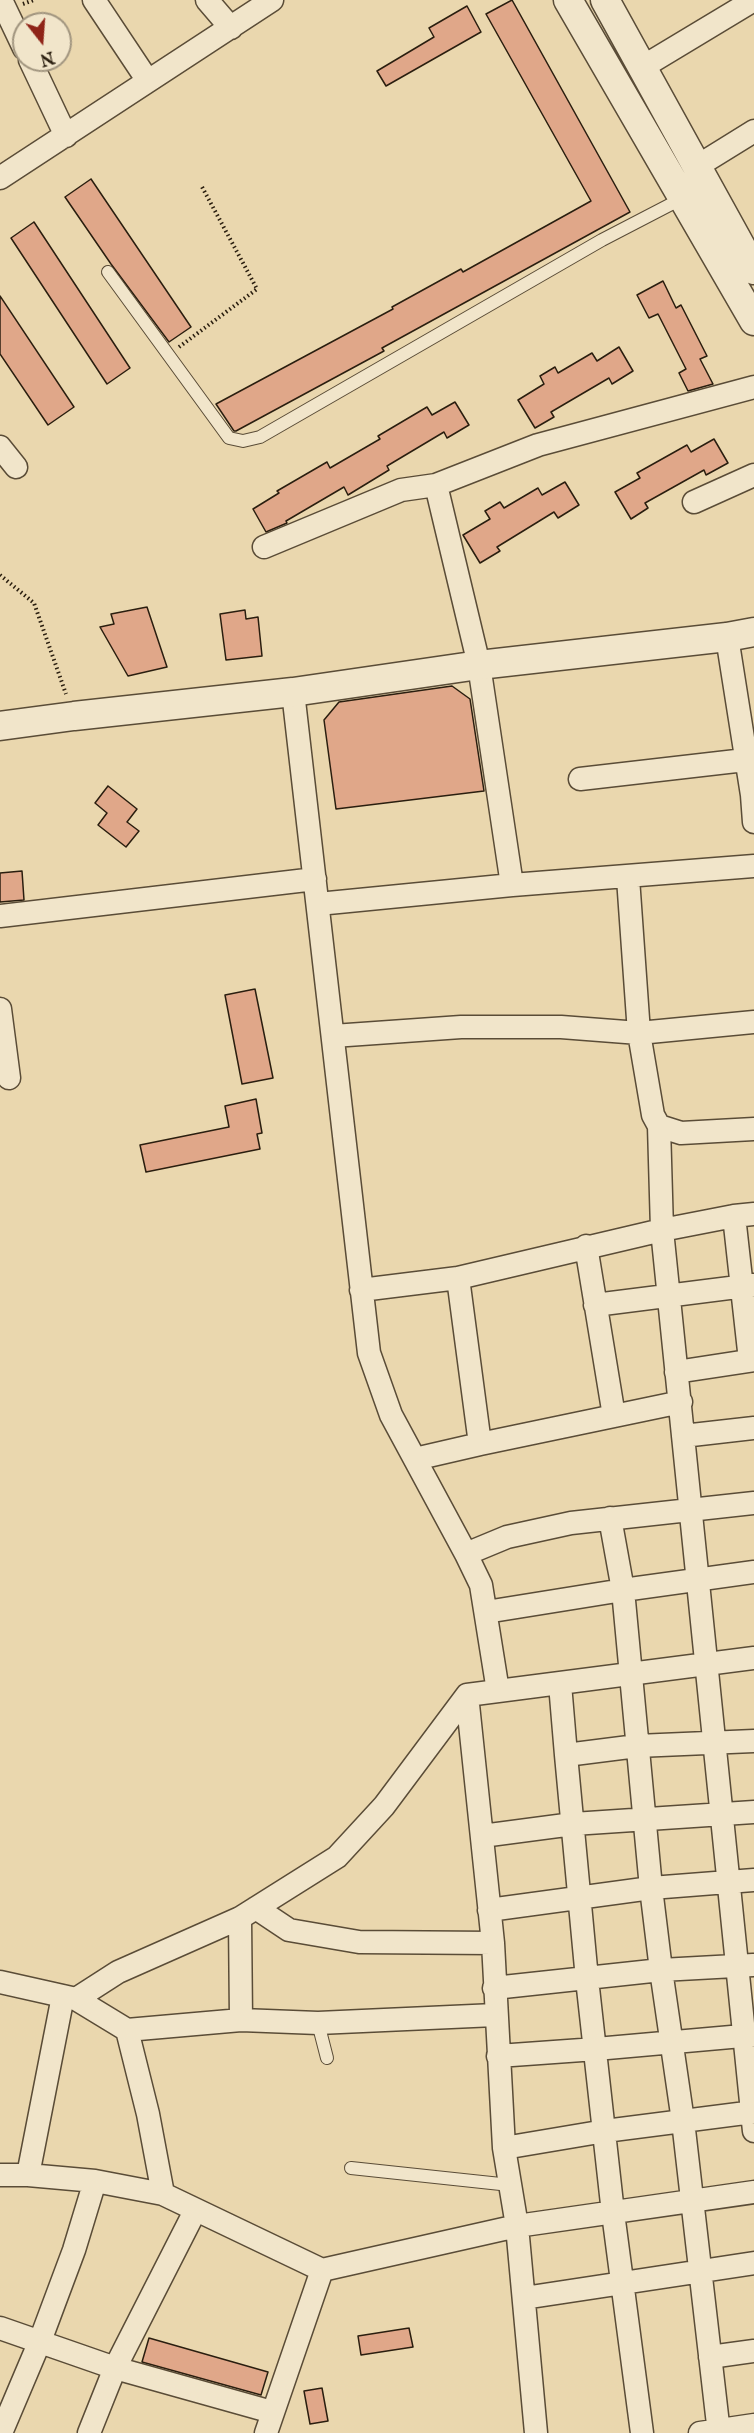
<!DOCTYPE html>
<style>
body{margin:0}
#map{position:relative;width:754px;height:2433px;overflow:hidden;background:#ead7ae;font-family:"IM FELL English",serif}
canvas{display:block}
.north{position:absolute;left:12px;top:12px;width:60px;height:60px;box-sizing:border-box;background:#f1e5ca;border:2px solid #a1957f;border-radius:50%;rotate:163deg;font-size:16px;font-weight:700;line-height:24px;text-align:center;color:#2a1e0f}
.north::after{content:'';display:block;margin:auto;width:21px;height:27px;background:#8f2418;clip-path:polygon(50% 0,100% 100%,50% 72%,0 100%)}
</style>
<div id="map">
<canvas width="754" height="2433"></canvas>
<div class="north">N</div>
</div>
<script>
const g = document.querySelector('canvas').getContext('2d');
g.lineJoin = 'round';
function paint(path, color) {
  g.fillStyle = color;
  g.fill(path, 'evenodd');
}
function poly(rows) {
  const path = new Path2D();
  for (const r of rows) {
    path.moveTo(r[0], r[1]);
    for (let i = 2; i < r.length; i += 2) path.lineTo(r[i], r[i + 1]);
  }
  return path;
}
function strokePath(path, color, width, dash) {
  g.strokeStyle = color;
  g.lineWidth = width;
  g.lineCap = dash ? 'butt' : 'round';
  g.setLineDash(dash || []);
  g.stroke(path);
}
const building = poly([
 [512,0,630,212,382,348,384,351,236,431,234,431,216,404,393,309,392,307,461,269,463,272,591,201,486,14,512,0],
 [467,6,481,32,386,86,377,71,434,37,429,28,467,6],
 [91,179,191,327,169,342,111,264,65,197,91,179],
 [34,222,130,368,107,384,11,238,34,222],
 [663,281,676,308,681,305,707,356,700,359,713,384,688,391,679,373,686,369,658,314,649,318,637,295,663,281],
 [0,296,74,407,48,425,0,354,0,296],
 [619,347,633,371,612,384,609,378,551,412,554,417,535,428,518,400,544,384,540,376,555,367,558,373,592,353,597,361,619,347],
 [455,402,469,425,447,438,444,432,387,466,389,470,348,495,344,487,286,521,287,523,266,532,253,509,279,493,277,491,327,462,330,468,380,439,378,436,427,407,432,415,455,402],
 [714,439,728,463,706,475,704,470,645,503,648,508,631,519,615,492,640,478,637,473,687,445,691,452,714,439],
 [565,482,579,505,558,518,554,512,497,547,500,551,480,563,463,535,490,519,485,511,500,502,504,508,538,488,542,495,565,482],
 [147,607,167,667,128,676,100,627,114,624,111,614,147,607],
 [245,610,246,619,258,617,262,656,226,660,220,614,245,610],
 [452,686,470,699,484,791,336,809,324,720,339,702,452,686],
 [108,786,137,809,127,822,139,831,126,847,98,825,107,813,95,803,108,786],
 [22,871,24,900,0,902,0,873,22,871],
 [255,989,273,1078,242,1084,225,995,255,989],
 [256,1099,262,1133,257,1134,260,1149,146,1172,140,1145,229,1127,225,1106,256,1099],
 [409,2328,413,2347,361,2355,358,2336,409,2328],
 [149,2338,268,2372,261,2395,142,2362,149,2338],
 [322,2388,328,2421,310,2424,304,2391,322,2388]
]);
paint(building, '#e0a789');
strokePath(building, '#2a1e0f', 1.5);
const service = poly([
 [108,272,229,438,243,441,260,437,602,240,681,199],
 [318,2023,327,2058],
 [351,2168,510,2185]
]);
const minor = poly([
 [1,0,24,48],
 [94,0,148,81],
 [207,0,231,28],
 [30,60,66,136],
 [641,68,754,0],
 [696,167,754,131],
 [0,178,272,0],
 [0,447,16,467],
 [436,485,479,665,512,885],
 [694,502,754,475],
 [264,547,401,490,436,485,538,445,754,387],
 [727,637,752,795,754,822],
 [293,692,369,1353,391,1415,466,1554,481,1585,498,1691,467,1695,493,1943,504,2148,517,2226,536,2433],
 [580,779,745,760],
 [628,878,639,1033,653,1115,659,1126,681,1133,754,1129],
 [318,904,512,885,754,866],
 [0,916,315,879],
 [0,1009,9,1078],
 [333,1036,461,1027,561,1027,639,1033,754,1022],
 [659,1126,662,1230,734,1216],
 [586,1246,614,1416],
 [458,1278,480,1444,681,1402],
 [361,1290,458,1278,662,1230,754,2131],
 [595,1305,754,1285],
 [750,1360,734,1216,754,1214],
 [676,1372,754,1360],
 [683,1436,754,1428],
 [415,1459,480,1444],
 [610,1518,623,1590,651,1888,661,1970,683,2121,719,2433],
 [466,1554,507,1537,571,1523,754,1503],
 [486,1612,623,1590,754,1572],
 [560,1684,566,1755],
 [498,1691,754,1658],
 [482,1836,573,1824,754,1812],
 [256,1908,289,1930,359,1942,493,1943],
 [489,1910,651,1888,754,1880],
 [240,1918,241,2020],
 [0,1982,76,1999,127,2030,241,2020,318,2023,495,2015],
 [494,1988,661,1970,753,1965],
 [76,1999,118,1972,240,1918,337,1857,384,1806,467,1695],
 [127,2030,148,2114,163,2194],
 [498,2056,596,2049,754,2035],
 [504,2148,605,2131,754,2112],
 [0,2175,28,2175,95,2181,163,2194,322,2270],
 [28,2175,63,1996],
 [524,2298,754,2263],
 [0,2328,115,2368,272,2412],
 [710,2357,754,2351],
 [1,2433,40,2341,74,2250,95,2181],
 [89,2433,115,2368,195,2211],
 [266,2433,322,2270,517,2226,754,2192],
 [642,2433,613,2213,587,1979,566,1755,637,1746,754,1741],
 [700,2433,754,2425]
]);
const tertiary = poly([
 [568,0,754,321],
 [605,0,754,270],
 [0,726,74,716,293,692,479,665,727,637,754,632]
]);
strokePath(service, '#5a4c37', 14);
strokePath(minor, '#5a4c37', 25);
strokePath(tertiary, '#5a4c37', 31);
strokePath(poly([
 [23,4,34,0],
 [179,347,257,289,201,185],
 [0,575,34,603,66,694]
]), '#2a1e0f', 4, [1.5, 3]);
strokePath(service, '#f1e5ca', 12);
strokePath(minor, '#f1e5ca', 22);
strokePath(tertiary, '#f1e5ca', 28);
</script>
